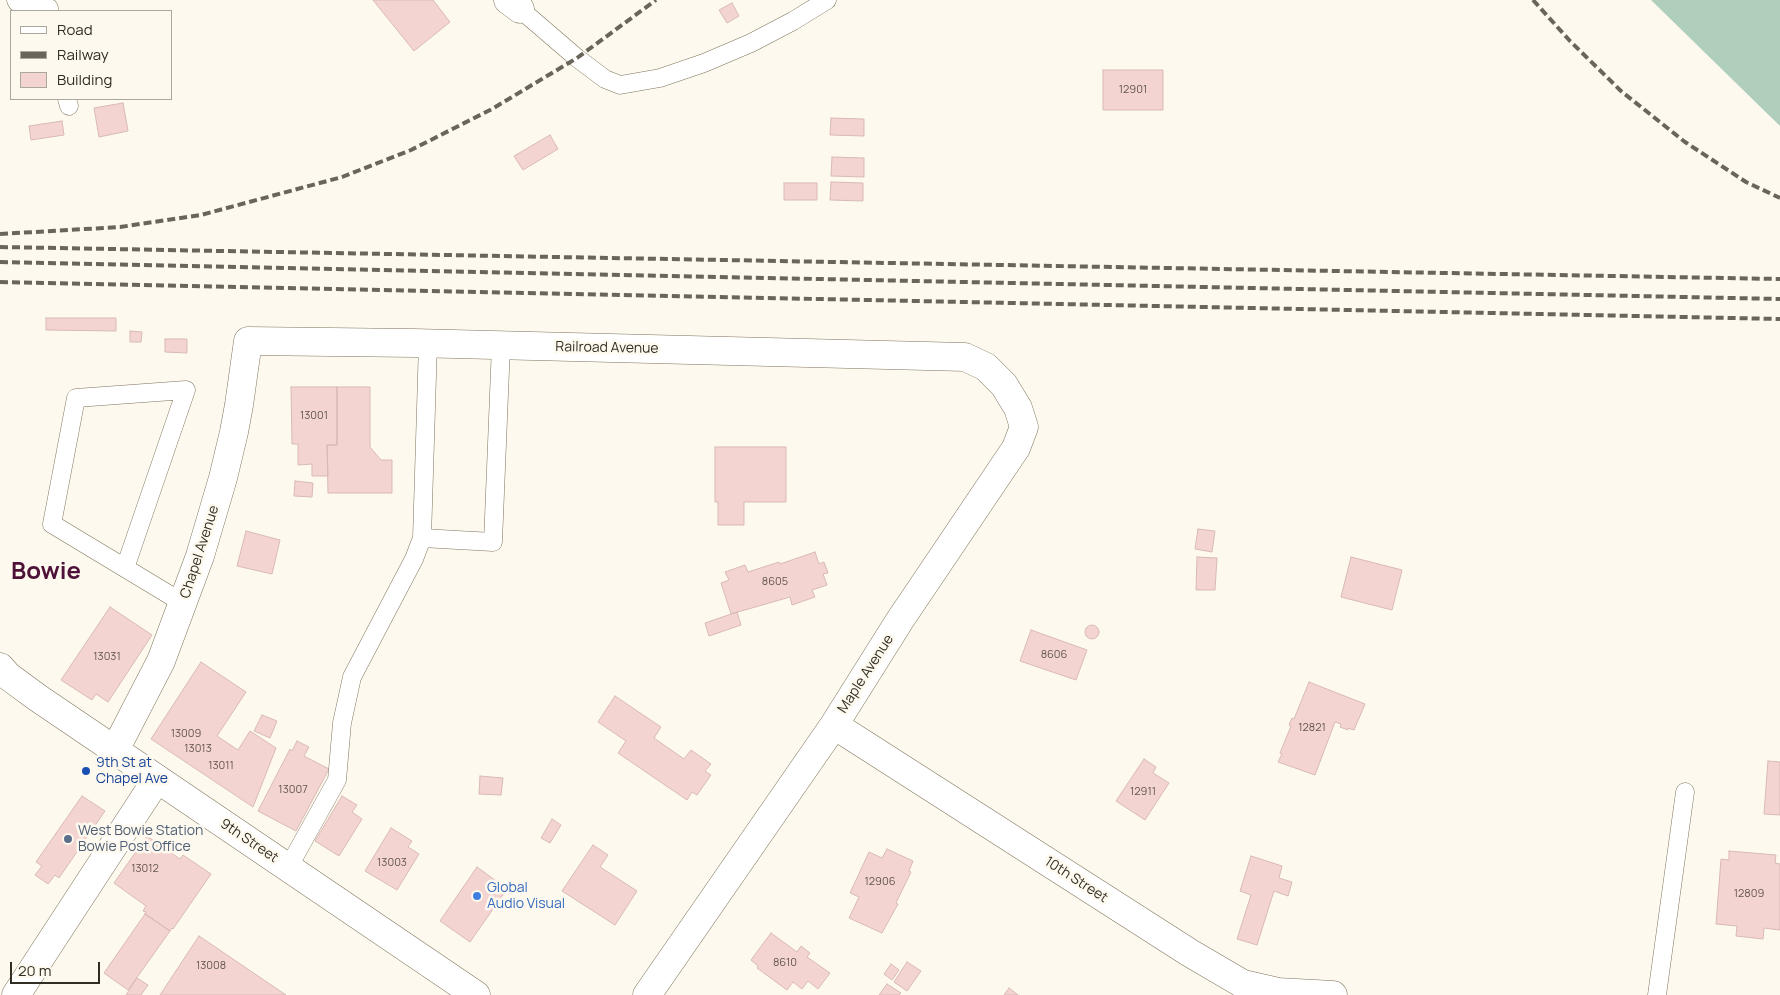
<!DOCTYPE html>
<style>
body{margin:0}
#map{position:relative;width:1780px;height:995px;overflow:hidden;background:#fef9ee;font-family:Manrope,sans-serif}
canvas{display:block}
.legend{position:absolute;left:10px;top:10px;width:162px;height:90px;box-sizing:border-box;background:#fef9ee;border:1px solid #aca79d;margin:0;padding:6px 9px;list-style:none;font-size:15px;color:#322d23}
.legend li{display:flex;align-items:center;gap:10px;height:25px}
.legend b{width:25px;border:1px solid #aca79d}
.scale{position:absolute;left:10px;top:962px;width:90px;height:22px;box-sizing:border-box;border:2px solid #322d23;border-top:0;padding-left:6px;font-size:15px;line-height:18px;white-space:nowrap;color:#322d23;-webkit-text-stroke:4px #fef9ee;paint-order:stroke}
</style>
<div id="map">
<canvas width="1780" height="995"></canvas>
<ul class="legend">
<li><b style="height:6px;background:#fff"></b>Road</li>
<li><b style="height:6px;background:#6a655a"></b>Railway</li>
<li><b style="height:14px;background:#f4d4d0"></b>Building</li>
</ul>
<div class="scale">20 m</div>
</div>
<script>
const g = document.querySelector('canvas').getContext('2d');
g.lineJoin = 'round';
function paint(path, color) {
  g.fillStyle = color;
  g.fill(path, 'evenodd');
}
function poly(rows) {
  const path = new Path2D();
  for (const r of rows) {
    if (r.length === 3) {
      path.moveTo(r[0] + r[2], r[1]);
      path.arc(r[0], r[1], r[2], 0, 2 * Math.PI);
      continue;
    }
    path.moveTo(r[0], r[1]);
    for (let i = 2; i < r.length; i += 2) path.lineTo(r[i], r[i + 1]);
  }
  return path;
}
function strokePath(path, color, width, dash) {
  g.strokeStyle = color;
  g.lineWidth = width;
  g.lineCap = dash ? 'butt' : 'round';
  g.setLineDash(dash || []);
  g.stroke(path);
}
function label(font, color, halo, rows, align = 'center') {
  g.font = font + ' Manrope,sans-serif';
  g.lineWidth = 5;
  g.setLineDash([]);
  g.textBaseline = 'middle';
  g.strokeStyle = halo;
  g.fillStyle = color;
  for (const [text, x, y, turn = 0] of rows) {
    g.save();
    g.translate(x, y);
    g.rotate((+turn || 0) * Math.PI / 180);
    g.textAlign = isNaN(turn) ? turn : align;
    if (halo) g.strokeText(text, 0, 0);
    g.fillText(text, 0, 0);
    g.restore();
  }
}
paint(poly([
 [1651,0,1780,0,1780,126]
]), '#afcebb');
const building = poly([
 [373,0,433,0,450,22,414,51,373,0],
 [732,3,739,16,727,23,719,10,732,3],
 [1103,70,1163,70,1163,110,1103,110,1103,70],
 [123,103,128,131,99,137,94,108,123,103],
 [831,118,864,119,864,136,830,135,831,118],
 [62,121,64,135,31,140,29,126,62,121],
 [550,135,558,149,523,170,514,156,550,135],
 [832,157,864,158,864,177,831,176,832,157],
 [831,182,863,183,863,201,830,200,831,182],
 [784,183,817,183,817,200,784,200,784,183],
 [46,318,116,318,116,331,46,330,46,318],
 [130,331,142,332,141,342,130,342,130,331],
 [165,339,187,339,187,353,165,352,165,339],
 [291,387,337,387,337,445,327,445,328,476,312,476,312,464,298,465,298,444,292,444,291,387],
 [337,387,370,387,370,447,381,460,392,460,392,493,328,493,327,445,337,445,337,387],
 [715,447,786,447,786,502,744,502,744,525,718,525,718,502,715,502,715,447],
 [295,481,313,483,312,497,294,496,295,481],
 [1198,529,1215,531,1212,552,1195,549,1198,529],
 [246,531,280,540,272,574,237,566,246,531],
 [815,552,819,564,824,562,828,573,823,574,827,585,812,590,815,597,792,605,790,597,731,614,721,583,729,580,725,572,745,565,748,572,779,562,780,564,815,552],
 [1197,557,1217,558,1215,590,1196,590,1197,557],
 [1351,557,1402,570,1392,610,1341,597,1351,557],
 [110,607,152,635,108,702,96,694,92,700,61,680,110,607],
 [737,612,741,625,709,636,705,623,737,612],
 [1092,632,7],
 [1031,630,1087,650,1076,680,1020,661,1031,630],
 [201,662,246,692,217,736,238,750,250,731,276,748,253,807,151,739,201,662],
 [1309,682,1365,704,1354,730,1348,728,1348,730,1340,727,1341,724,1335,722,1315,775,1278,762,1282,754,1280,753,1291,726,1289,725,1292,718,1294,719,1309,682],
 [615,696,661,727,654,738,684,759,691,750,711,764,705,771,711,775,697,795,692,792,687,800,618,753,626,741,598,722,615,696],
 [262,715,277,721,270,738,254,731,262,715],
 [297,741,309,747,304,756,329,769,296,831,258,811,290,749,292,751,297,741],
 [1144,759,1156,767,1153,773,1169,783,1145,820,1116,801,1144,759],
 [1768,761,1780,762,1780,815,1764,814,1768,761],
 [480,776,503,778,501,795,479,794,480,776],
 [82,796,105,811,59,878,55,875,48,884,35,875,42,866,36,862,82,796],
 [342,796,357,805,352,812,362,819,339,856,315,841,342,796],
 [552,819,561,825,550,843,541,838,552,819],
 [391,828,412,841,408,847,419,854,397,890,365,871,391,828],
 [147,836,180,859,183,855,211,874,173,929,172,928,170,931,145,914,146,912,143,911,146,906,114,883,147,836],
 [593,845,608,855,600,867,637,891,615,925,562,891,593,845],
 [887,849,913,861,909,871,911,872,896,903,898,904,882,933,849,918,859,897,850,893,869,852,882,858,887,849],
 [1729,851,1776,855,1775,863,1780,864,1780,930,1764,928,1763,939,1736,936,1737,926,1716,924,1721,859,1729,860,1729,851],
 [1251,856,1282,866,1279,878,1292,882,1288,896,1274,891,1257,945,1237,939,1251,895,1240,891,1251,856],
 [477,867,507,889,470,942,440,921,477,867],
 [145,914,170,931,128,990,104,973,145,914],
 [771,933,797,952,801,946,810,953,807,957,830,973,818,989,808,981,802,989,793,982,787,990,757,968,758,966,751,960,771,933],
 [199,936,286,995,160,995,199,936],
 [907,962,921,971,907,991,894,982,907,962],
 [891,964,899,970,892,980,884,974,891,964],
 [137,978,148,985,141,995,126,995,137,978],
 [887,984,901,993,899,995,879,995,887,984],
 [1009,988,1018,995,1004,995,1009,988]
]);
paint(building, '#f4d4d0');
strokePath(building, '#d8b9b5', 1);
const lane = poly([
 [16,0,17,2,49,8,49,11],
 [520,9,577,58,605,79,620,85,660,78,704,63,751,43,793,21,827,0],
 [67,99,69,106],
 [428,343,422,538,493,542,501,345],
 [125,568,186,390,76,398,52,524,183,603],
 [288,868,337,780,342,723,352,677,414,559,422,538],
 [1657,995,1685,792]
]);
const street = poly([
 [508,0,520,9],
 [834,725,1190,953,1243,984,1278,992,1333,995],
 [115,750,161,661,200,556,223,478,234,432,239,405,248,341,414,343,965,357,986,367,1004,385,1018,408,1024,427,1016,448,900,620,834,725,647,995],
 [16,995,157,779]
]);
const secondary = poly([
 [0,667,8,676,38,698,476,995]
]);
strokePath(lane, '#7f745d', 19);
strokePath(street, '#7f745d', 29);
strokePath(secondary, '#7f745d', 29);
strokePath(lane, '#fff', 18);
strokePath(street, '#fff', 28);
strokePath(secondary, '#fff', 28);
strokePath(poly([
 [1533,0,1570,41,1621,91,1685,142,1746,182,1780,198],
 [0,234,120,227,201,215,342,177,411,150,492,109,577,58,656,0],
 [0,247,1780,279],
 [0,262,1780,299],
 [0,282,1780,319]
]), '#6a655a', 4, [8, 4]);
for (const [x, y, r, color] of [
 [86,771,5,"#1a4fb4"],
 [68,839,5,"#5c6f8a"],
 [477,896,5,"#3f7fe0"]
]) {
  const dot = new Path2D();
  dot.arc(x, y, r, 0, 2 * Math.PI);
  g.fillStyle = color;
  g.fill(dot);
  strokePath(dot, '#fef9ee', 2);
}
label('11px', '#62574e', null, [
 ["12901",1133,90],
 ["13001",314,416],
 ["8605",775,582],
 ["8606",1054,655],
 ["13031",107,657],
 ["12821",1312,728],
 ["13009",186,734],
 ["13013",198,749],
 ["13011",221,766],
 ["13007",293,790],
 ["12911",1143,792],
 ["13003",392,863],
 ["13012",145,869],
 ["12906",880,882],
 ["12809",1749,894],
 ["8610",785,963],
 ["13008",211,966]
]);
label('14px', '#322d23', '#fef9ee', [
 ["Railroad Avenue",607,348,1],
 ["Chapel Avenue",200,552,-72],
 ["Maple Avenue",866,674,-57],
 ["9th Street",249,841,34],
 ["10th Street",1076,880,33]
]);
label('14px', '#164399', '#fef9ee', [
 ["9th St at",96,763],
 ["Chapel Ave",96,779]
], 'left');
label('14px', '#4e5e75', '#fef9ee', [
 ["West Bowie Station",78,831],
 ["Bowie Post Office",78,847]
], 'left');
label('14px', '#366cbe', '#fef9ee', [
 ["Global",487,888],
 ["Audio Visual",487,904]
], 'left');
label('bold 24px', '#4e1239', '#fef9ee', [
 ["Bowie",46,572]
]);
</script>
